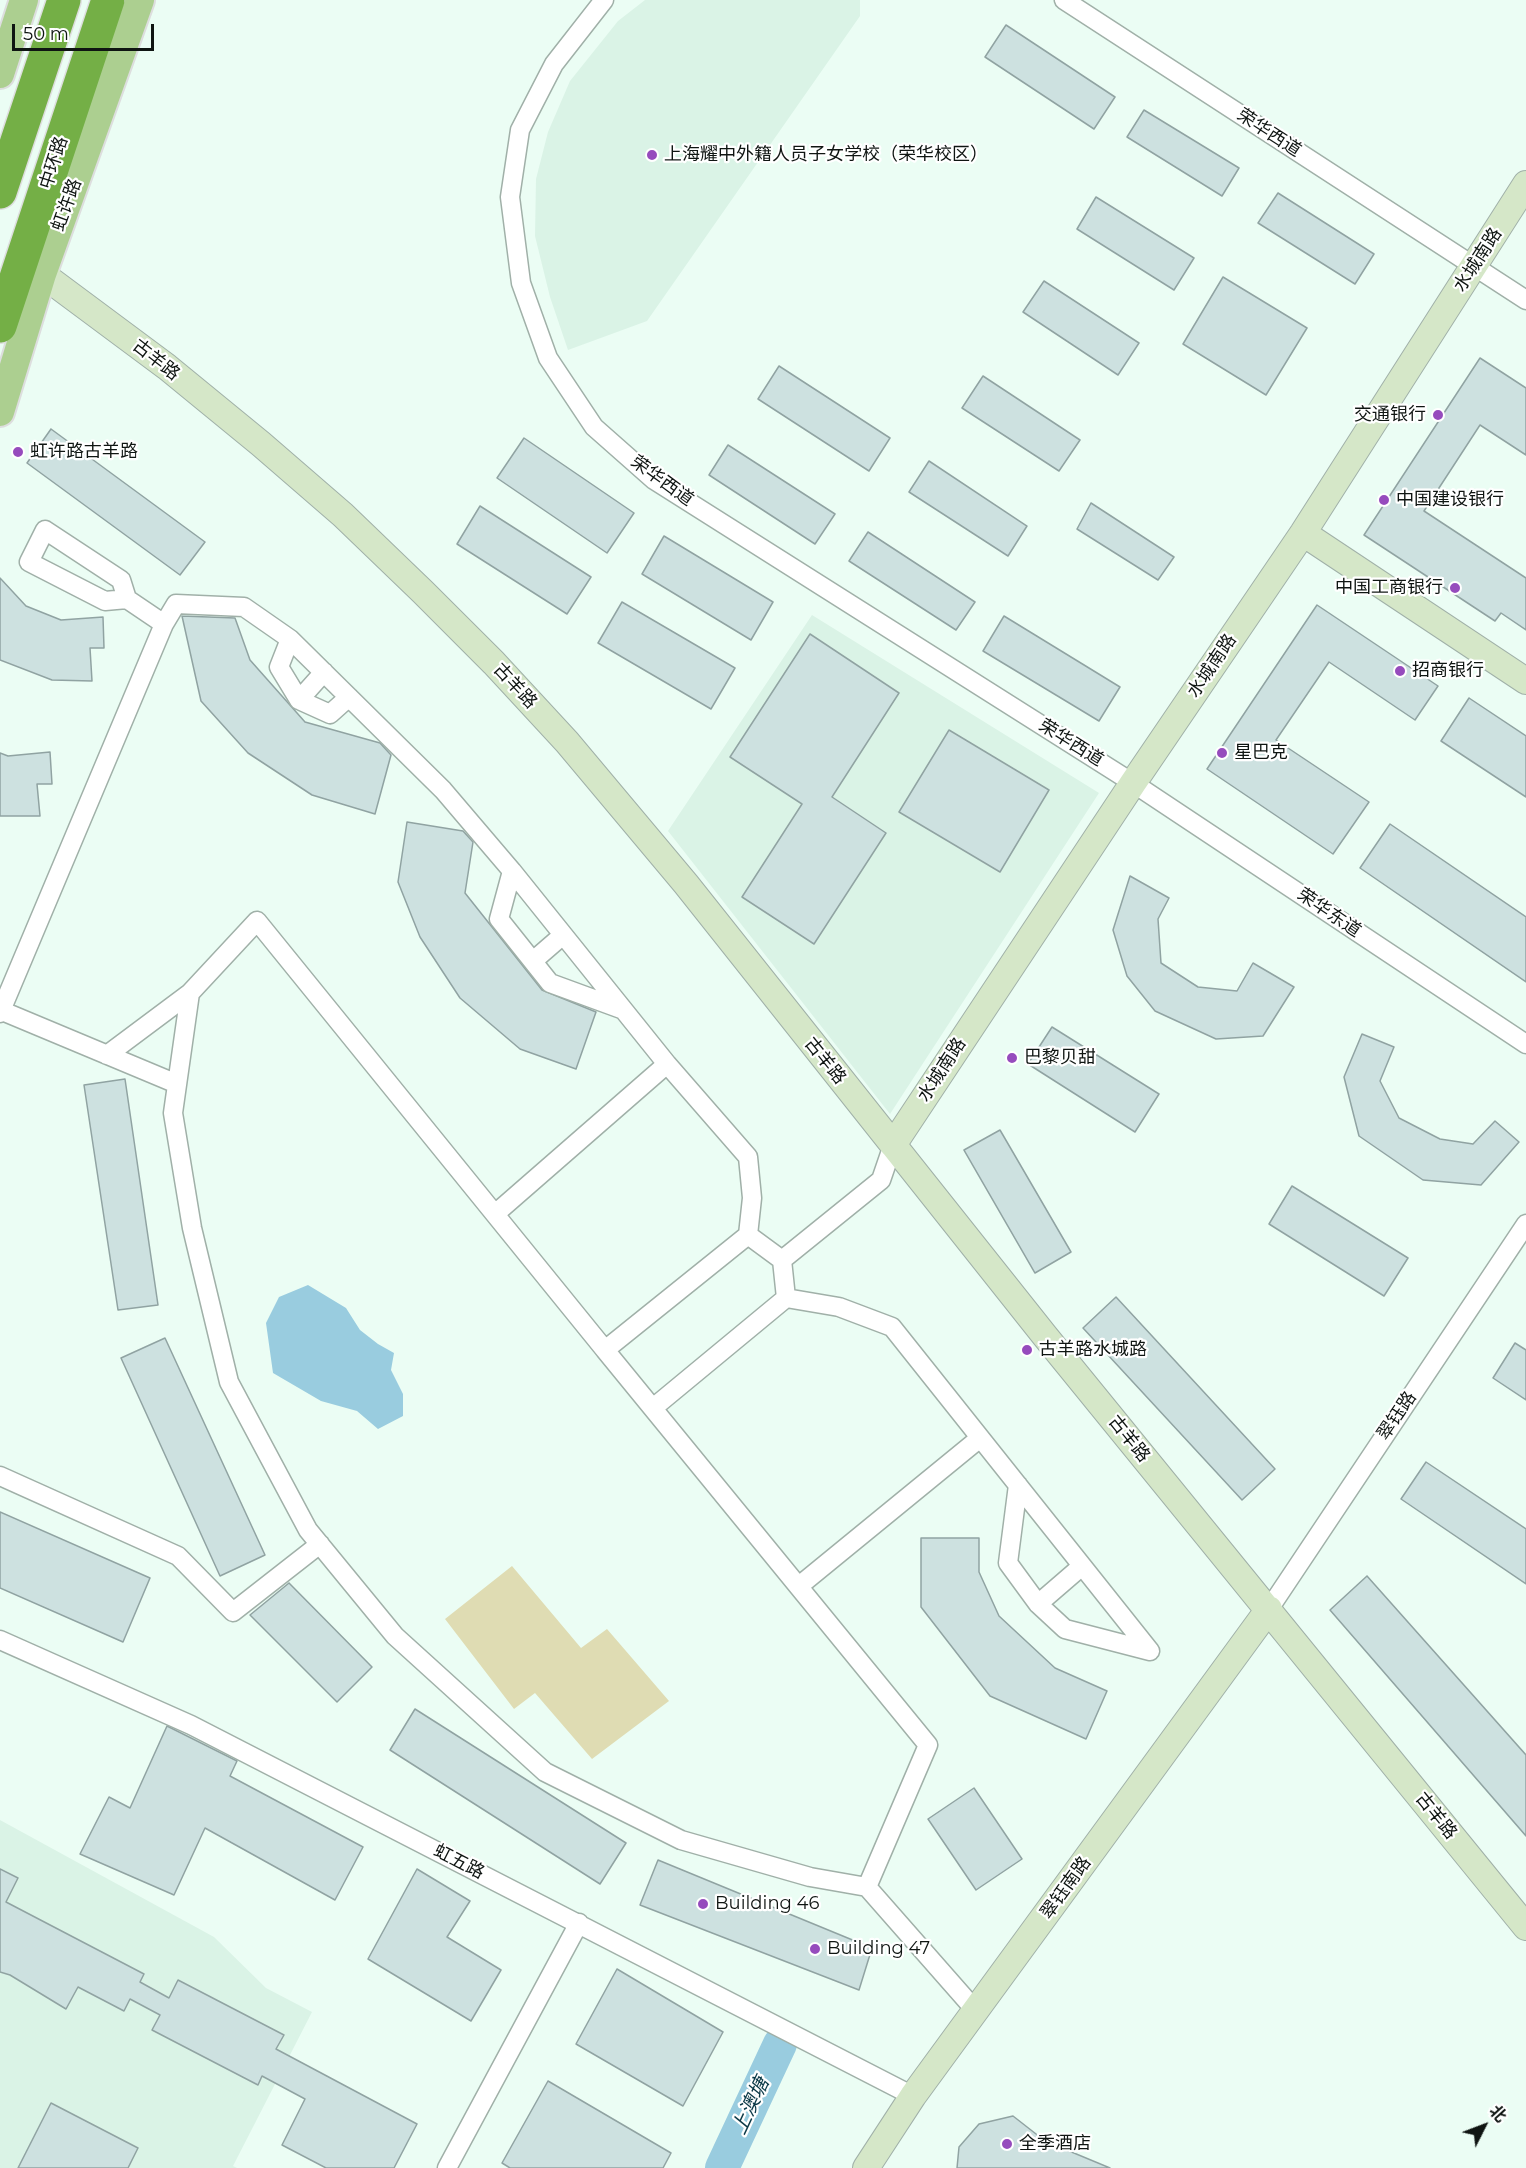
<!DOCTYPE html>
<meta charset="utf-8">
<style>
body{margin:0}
#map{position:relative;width:1526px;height:2168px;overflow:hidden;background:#ebfdf4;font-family:Montserrat,"Noto Sans SC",sans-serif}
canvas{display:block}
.north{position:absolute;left:1454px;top:2096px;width:60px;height:60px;-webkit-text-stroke:4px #fff;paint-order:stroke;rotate:48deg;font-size:16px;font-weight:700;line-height:24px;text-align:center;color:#0f1512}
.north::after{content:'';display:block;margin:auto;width:21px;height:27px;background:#0f1512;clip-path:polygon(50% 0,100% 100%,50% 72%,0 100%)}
.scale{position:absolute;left:12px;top:24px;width:142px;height:27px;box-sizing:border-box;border:3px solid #0f1512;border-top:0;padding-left:8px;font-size:18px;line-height:21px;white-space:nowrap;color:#0f1512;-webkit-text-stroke:4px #fff;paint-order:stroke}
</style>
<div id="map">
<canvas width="1526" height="2168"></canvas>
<div class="north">北</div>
<div class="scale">50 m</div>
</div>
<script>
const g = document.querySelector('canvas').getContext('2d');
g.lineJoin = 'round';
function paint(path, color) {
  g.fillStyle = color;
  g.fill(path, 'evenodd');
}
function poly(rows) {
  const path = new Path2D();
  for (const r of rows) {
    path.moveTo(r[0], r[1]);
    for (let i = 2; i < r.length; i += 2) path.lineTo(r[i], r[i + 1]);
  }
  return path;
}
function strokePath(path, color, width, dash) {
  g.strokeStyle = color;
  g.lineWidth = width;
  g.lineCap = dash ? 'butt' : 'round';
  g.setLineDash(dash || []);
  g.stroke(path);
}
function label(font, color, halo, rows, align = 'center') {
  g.font = font + ' Montserrat,"Noto Sans SC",sans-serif';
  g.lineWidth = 4.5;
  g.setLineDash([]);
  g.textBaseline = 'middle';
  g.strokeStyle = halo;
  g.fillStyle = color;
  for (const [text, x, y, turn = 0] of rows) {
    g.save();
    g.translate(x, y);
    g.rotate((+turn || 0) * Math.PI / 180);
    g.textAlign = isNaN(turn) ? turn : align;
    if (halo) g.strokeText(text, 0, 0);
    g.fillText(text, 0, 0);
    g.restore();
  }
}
paint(poly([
 [645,0,860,0,860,16,647,321,568,350,550,297,535,236,536,179,548,132,570,81,618,21],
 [812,615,1099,793,890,1114,668,831],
 [0,1820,214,1937,266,1988,312,2012,233,2166,237,2168,0,2168]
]), '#daf3e6');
paint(poly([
 [512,1566,581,1648,607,1629,669,1701,592,1759,535,1693,514,1709,445,1619]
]), '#dfdcb3');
paint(poly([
 [308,1285,346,1308,360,1330,378,1344,394,1353,391,1370,403,1394,403,1416,378,1429,357,1411,321,1401,273,1373,266,1323,279,1297]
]), '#99ccdf');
strokePath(poly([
 [722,2168,780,2044]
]), '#99ccdf', 34);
const building = poly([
 [1006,25,1115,97,1094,129,985,57,1006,25],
 [1144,110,1239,168,1222,196,1127,137,1144,110],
 [1278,193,1374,254,1355,284,1258,223,1278,193],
 [1096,197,1194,258,1174,290,1077,229,1096,197],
 [1223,277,1307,328,1266,395,1183,344,1223,277],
 [1044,281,1139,343,1118,375,1023,312,1044,281],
 [1480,358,1526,388,1526,455,1480,425,1424,511,1526,578,1526,630,1501,613,1495,621,1364,535,1480,358],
 [779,366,890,438,869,471,758,399,779,366],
 [983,376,1080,440,1059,471,962,408,983,376],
 [51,429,205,542,180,575,27,463,51,429],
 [524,438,634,513,607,553,497,478,524,438],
 [728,445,835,514,815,544,709,475,728,445],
 [929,461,1027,526,1008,556,909,492,929,461],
 [1091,503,1174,557,1158,580,1077,529,1091,503],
 [480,506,591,577,567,614,457,544,480,506],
 [868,532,975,602,956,630,849,561,868,532],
 [664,536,773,602,751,640,642,574,664,536],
 [0,578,26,606,61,620,103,617,104,648,90,648,92,681,52,680,0,660,0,578],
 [622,602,735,668,711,709,598,643,622,602],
 [1317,605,1438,686,1415,720,1329,662,1276,740,1369,802,1333,854,1207,769,1317,605],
 [182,616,235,618,250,660,305,722,380,743,391,755,375,814,312,795,248,753,201,701,182,616],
 [1004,616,1120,687,1099,721,983,651,1004,616],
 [810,634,899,693,832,797,886,833,814,944,742,897,802,804,730,757,810,634],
 [1469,698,1526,736,1526,797,1441,741,1469,698],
 [949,730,1049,790,1000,872,899,812,949,730],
 [50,752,52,784,37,784,40,816,0,816,0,753,8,756,50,752],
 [407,822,463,831,473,842,465,893,542,990,596,1012,576,1069,520,1049,460,998,420,937,398,882,407,822],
 [1390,824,1526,917,1526,982,1360,868,1390,824],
 [1130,876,1169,898,1158,919,1161,963,1198,987,1237,991,1253,963,1294,987,1263,1036,1216,1039,1155,1011,1127,976,1113,930,1130,876],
 [1052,1027,1159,1094,1135,1132,1028,1064,1052,1027],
 [1362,1034,1394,1047,1380,1081,1399,1118,1440,1139,1473,1144,1495,1121,1519,1142,1481,1185,1423,1180,1359,1136,1344,1077,1362,1034],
 [125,1079,158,1305,118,1310,84,1085,125,1079],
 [1000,1130,1071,1252,1035,1273,964,1150,1000,1130],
 [1292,1186,1408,1258,1384,1296,1269,1224,1292,1186],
 [1116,1297,1275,1469,1242,1500,1083,1328,1116,1297],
 [165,1338,265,1555,220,1576,121,1358,165,1338],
 [1515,1343,1526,1350,1526,1400,1493,1378,1515,1343],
 [1426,1462,1526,1529,1526,1584,1401,1499,1426,1462],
 [0,1512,150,1578,123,1642,0,1588,0,1512],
 [921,1538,979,1538,979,1572,999,1616,1055,1668,1107,1691,1086,1739,990,1696,921,1607,921,1538],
 [1367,1576,1526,1755,1526,1836,1330,1610,1367,1576],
 [289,1583,372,1667,337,1702,250,1615,289,1583],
 [415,1709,626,1843,600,1884,390,1750,415,1709],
 [167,1726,237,1761,230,1776,363,1847,335,1900,205,1828,174,1895,80,1854,109,1797,130,1808,167,1726],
 [974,1788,1022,1859,976,1890,928,1819,974,1788],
 [658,1860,872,1948,859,1990,640,1905,658,1860],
 [0,1869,18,1878,6,1902,144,1974,140,1982,169,1998,178,1980,284,2035,276,2049,417,2124,394,2168,326,2168,282,2145,305,2099,262,2076,258,2085,152,2030,160,2015,130,1999,124,2011,78,1987,66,2009,10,1975,0,1972,0,1869],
 [417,1869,470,1901,447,1937,501,1970,471,2021,368,1959,417,1869],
 [617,1969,723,2032,683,2106,576,2044,617,1969],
 [548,2081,671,2153,663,2168,510,2168,502,2163,548,2081],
 [51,2103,138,2148,128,2168,18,2168,51,2103],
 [1013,2116,1045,2141,1110,2168,957,2168,959,2147,979,2124,1013,2116]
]);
paint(building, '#cde1e0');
strokePath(building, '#90a3a2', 1.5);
const street = poly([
 [604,0,554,64,520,130,510,197,521,283,548,358,594,427,654,480,1133,783,1526,1044],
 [1064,0,1526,300],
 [127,599,105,601,29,562,45,530,121,580,127,599,164,624],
 [290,639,279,667,299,700,330,714,349,697],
 [299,700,324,672],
 [512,871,499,919,550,983,621,1009],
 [533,961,563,935],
 [0,1010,177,1084],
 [0,1013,164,624,176,604,244,607,290,639,443,790,512,871,667,1064,748,1157,752,1198,748,1235],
 [107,1055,190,993],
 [893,1145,881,1180,782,1260,748,1235,605,1350,257,921,190,993,173,1113,192,1228,229,1382,308,1530,395,1636,545,1772,681,1840,810,1877,867,1887,976,2011],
 [495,1214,667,1064],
 [786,1298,839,1307,892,1327,1150,1651,1065,1629,1038,1604,1008,1563,1018,1485],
 [605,1350,928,1745,867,1887],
 [653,1408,786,1298,782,1260],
 [0,1476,178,1556,233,1612,320,1544],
 [799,1586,980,1438],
 [1038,1604,1082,1566],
 [1269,1609,1526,1224],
 [0,1640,191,1725,913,2096],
 [447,2168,579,1923]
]);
const secondary = poly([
 [42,274,167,367,261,444,343,515,423,592,494,663,567,742,686,884,1045,1336,1526,1927],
 [1303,533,1526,681],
 [893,1145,1133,783,1303,533,1526,184],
 [866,2168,913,2096,1269,1609]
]);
const primary = poly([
 [0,74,24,0],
 [0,412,42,274,140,0]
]);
const highway = poly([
 [0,192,64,0],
 [0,326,108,0]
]);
strokePath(street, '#a0b0a8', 21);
strokePath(secondary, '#a0b0a8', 28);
strokePath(primary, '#dddede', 32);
strokePath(highway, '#dddede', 36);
strokePath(street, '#fff', 18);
strokePath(secondary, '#d5e7c8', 26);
strokePath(primary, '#accf90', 28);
strokePath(highway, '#74af46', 33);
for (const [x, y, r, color] of [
 [652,155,6,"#964bbd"],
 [1438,415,6,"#964bbd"],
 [18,452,6,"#964bbd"],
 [1384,500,6,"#964bbd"],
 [1455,588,6,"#964bbd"],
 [1400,671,6,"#964bbd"],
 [1222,753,6,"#964bbd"],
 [1012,1058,6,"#964bbd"],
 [1027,1350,6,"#964bbd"],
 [703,1904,6,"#964bbd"],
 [815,1949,6,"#964bbd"],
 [1007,2144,6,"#964bbd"]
]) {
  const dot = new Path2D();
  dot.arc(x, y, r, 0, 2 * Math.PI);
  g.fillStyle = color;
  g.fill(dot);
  strokePath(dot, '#fff', 2);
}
label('18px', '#0f1512', '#fff', [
 ["荣华西道",1269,133,33],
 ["中环路",54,163,-72],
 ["虹许路",67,205,-70],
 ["水城南路",1478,260,-57],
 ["古羊路",156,360,38],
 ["荣华西道",662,481,36],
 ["水城南路",1212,666,-56],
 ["古羊路",515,686,47],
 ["荣华西道",1071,743,32],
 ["荣华东道",1329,913,34],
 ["古羊路",825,1061,51],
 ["水城南路",942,1070,-57],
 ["翠钰路",1397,1416,-56],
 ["古羊路",1129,1439,51],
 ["古羊路",1436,1816,51],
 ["虹五路",459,1862,27],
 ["翠钰南路",1066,1888,-54]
]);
label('18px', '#0f1512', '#fff', [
 ["上海耀中外籍人员子女学校（荣华校区）",664,155],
 ["交通银行",1426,415,"right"],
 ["虹许路古羊路",30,452],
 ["中国建设银行",1396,500],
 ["中国工商银行",1443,588,"right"],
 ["招商银行",1412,671],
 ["星巴克",1234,753],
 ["巴黎贝甜",1024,1058],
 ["古羊路水城路",1039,1350],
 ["Building 46",715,1904],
 ["Building 47",827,1949],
 ["全季酒店",1019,2144]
], 'left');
label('italic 20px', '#0a3846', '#fff', [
 ["上澳塘",751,2106,-65]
]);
</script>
